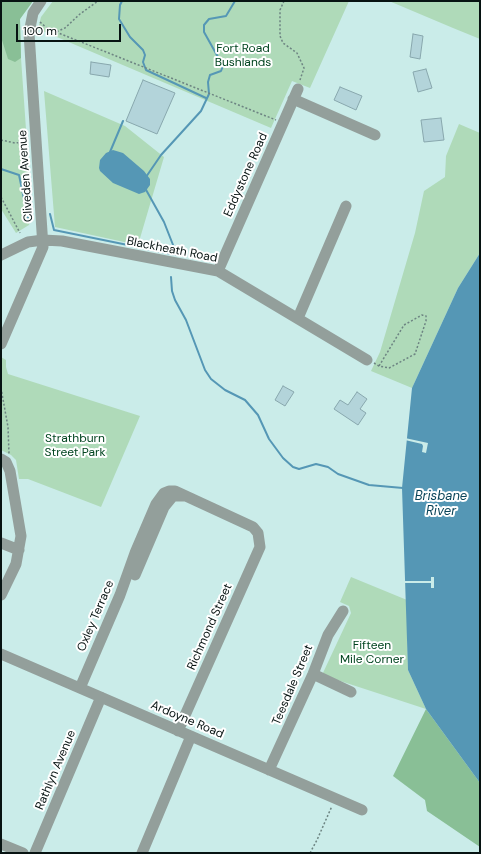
<!DOCTYPE html>
<style>
body{margin:0}
#map{position:relative;width:481px;height:854px;overflow:hidden;background:#caece9;font-family:"DM Sans",sans-serif}
canvas{display:block}
.frame{position:absolute;inset:0;border:2px solid #071312;pointer-events:none}
.scale{position:absolute;left:16px;top:24px;width:105px;height:18px;box-sizing:border-box;border:2px solid #071312;border-top:0;padding-left:5px;font-size:12px;line-height:14px;white-space:nowrap;color:#071312;-webkit-text-stroke:3px #fff;paint-order:stroke}
</style>
<div id="map">
<canvas width="481" height="854"></canvas>
<div class="frame"></div>
<div class="scale">100 m</div>
</div>
<script>
const g = document.querySelector('canvas').getContext('2d');
g.lineJoin = 'round';
function paint(path, color) {
  g.fillStyle = color;
  g.fill(path, 'evenodd');
}
function poly(rows) {
  const path = new Path2D();
  for (const r of rows) {
    path.moveTo(r[0], r[1]);
    for (let i = 2; i < r.length; i += 2) path.lineTo(r[i], r[i + 1]);
  }
  return path;
}
function strokePath(path, color, width, dash) {
  g.strokeStyle = color;
  g.lineWidth = width;
  g.lineCap = dash ? 'butt' : 'round';
  g.setLineDash(dash || []);
  g.stroke(path);
}
function label(font, color, halo, rows, align = 'center') {
  g.font = font + ' "DM Sans",sans-serif';
  g.lineWidth = 4;
  g.setLineDash([]);
  g.textBaseline = 'middle';
  g.strokeStyle = halo;
  g.fillStyle = color;
  for (const [text, x, y, turn = 0] of rows) {
    g.save();
    g.translate(x, y);
    g.rotate((+turn || 0) * Math.PI / 180);
    g.textAlign = isNaN(turn) ? turn : align;
    if (halo) g.strokeText(text, 0, 0);
    g.fillText(text, 0, 0);
    g.restore();
  }
}
paint(poly([
 [1,1,33,1,20,19,21,58,32,215,29,225,16,233,1,209],
 [53,1,349,1,310,88,292,81,271,128,38,29,41,17],
 [389,1,480,1,480,39,453,28],
 [44,91,125,126,164,157,138,245,55,227],
 [459,124,480,133,480,253,458,288,412,388,371,371,380,352,415,233,424,191,445,177,446,156],
 [1,357,6,360,6,367,8,374,140,416,101,507,28,479,19,479,16,460,11,455,1,450],
 [351,577,407,600,408,670,426,709,322,675,351,613,349,606,340,602]
]), '#afdab9');
paint(poly([
 [1,1,33,1,20,19,21,58,15,62,8,59,1,37],
 [426,709,480,783,480,847,427,811,425,800,393,776]
]), '#89bf96');
paint(poly([
 [113,150,123,153,144,171,150,179,150,185,145,192,139,194,113,183,100,171,99,168,100,160,106,153],
 [480,253,480,783,426,709,408,670,402,488,412,388,458,288]
]), '#5597b5');
paint(poly([
 [405,438,428,443,426,453,422,452,423,446,422,444,405,440],
 [431,577,434,577,434,588,431,588,431,583,404,583,404,581,431,581]
]), '#caece9');
strokePath(poly([
 [122,1,120,5,119,19,130,37,143,50,145,55,143,62,146,70,206,98],
 [110,152,123,121],
 [1,169,19,175,28,218],
 [146,177,161,155,201,111,209,94,208,82,210,75,221,71,223,66,204,32,204,25,209,19,226,16,235,1],
 [50,214,54,230,177,255,164,222,145,188],
 [171,277,172,291,175,300,186,320,205,370,211,379,225,390,245,400,258,415,269,439,283,458,293,467,299,469,316,464,328,467,338,474,369,485,403,488]
]), '#5597b5', 2);
const building = poly([
 [413,34,423,36,420,59,410,57,413,34],
 [91,62,111,65,109,77,90,74,91,62],
 [426,69,432,88,418,92,413,72,426,69],
 [143,80,175,93,157,134,126,121,143,80],
 [340,87,362,96,356,110,334,100,340,87],
 [441,118,444,140,424,142,421,120,441,118],
 [283,386,294,392,285,406,275,400,283,386],
 [357,392,367,399,360,409,366,413,358,425,334,409,340,400,348,405,357,392]
]);
paint(building, '#b3d4da');
strokePath(building, '#88a7ad', 1);
strokePath(poly([
 [15,1,25,1],
 [284,1,280,10,280,36,283,43,297,53,304,68,300,80],
 [40,22,48,29,56,32,65,28,80,14,98,1],
 [56,32,276,120],
 [1,140,15,143,27,142],
 [1,197,20,233],
 [374,363,379,366,389,368,415,354,426,321,426,316,422,315,404,325,379,366],
 [1,388,8,427,9,454],
 [310,853,317,840,332,806]
]), '#6d8482', 1.5, [2, 2]);
strokePath(poly([
 [293,99,375,135],
 [1,255,28,242,43,240,62,241,218,271,367,360],
 [218,271,298,89],
 [298,318,346,206],
 [1,344,43,247,29,33,33,13,41,1],
 [1,459,6,462,10,471,21,536,16,564,1,595],
 [1,543,19,550],
 [135,575,164,507,173,496,184,496],
 [1,654,362,810],
 [313,674,351,692],
 [80,688,120,595,135,553,156,504,164,493,169,491,175,491,253,527,258,533,260,547,178,731],
 [269,770,313,674,328,635,343,611],
 [1,844,23,853],
 [35,853,101,697],
 [142,853,191,736]
]), '#939f9b', 11);
label('12px', '#01441f', '#fff', [
 ["Fort Road",243,49],
 ["Bushlands",243,63],
 ["Strathburn",75,439],
 ["Street Park",75,453],
 ["Fifteen",372,646],
 ["Mile Corner",372,660]
]);
label('12px', '#071312', '#fff', [
 ["Eddystone Road",246,175,-66],
 ["Cliveden Avenue",26,176,-94],
 ["Blackheath Road",172,250,11],
 ["Oxley Terrace",96,616,-67],
 ["Richmond Street",210,627,-66],
 ["Teesdale Street",293,685,-67],
 ["Ardoyne Road",187,720,23],
 ["Rathlyn Avenue",56,770,-67]
]);
label('italic 13px', '#094459', '#fff', [
 ["Brisbane",441,497],
 ["River",441,512]
]);
</script>
